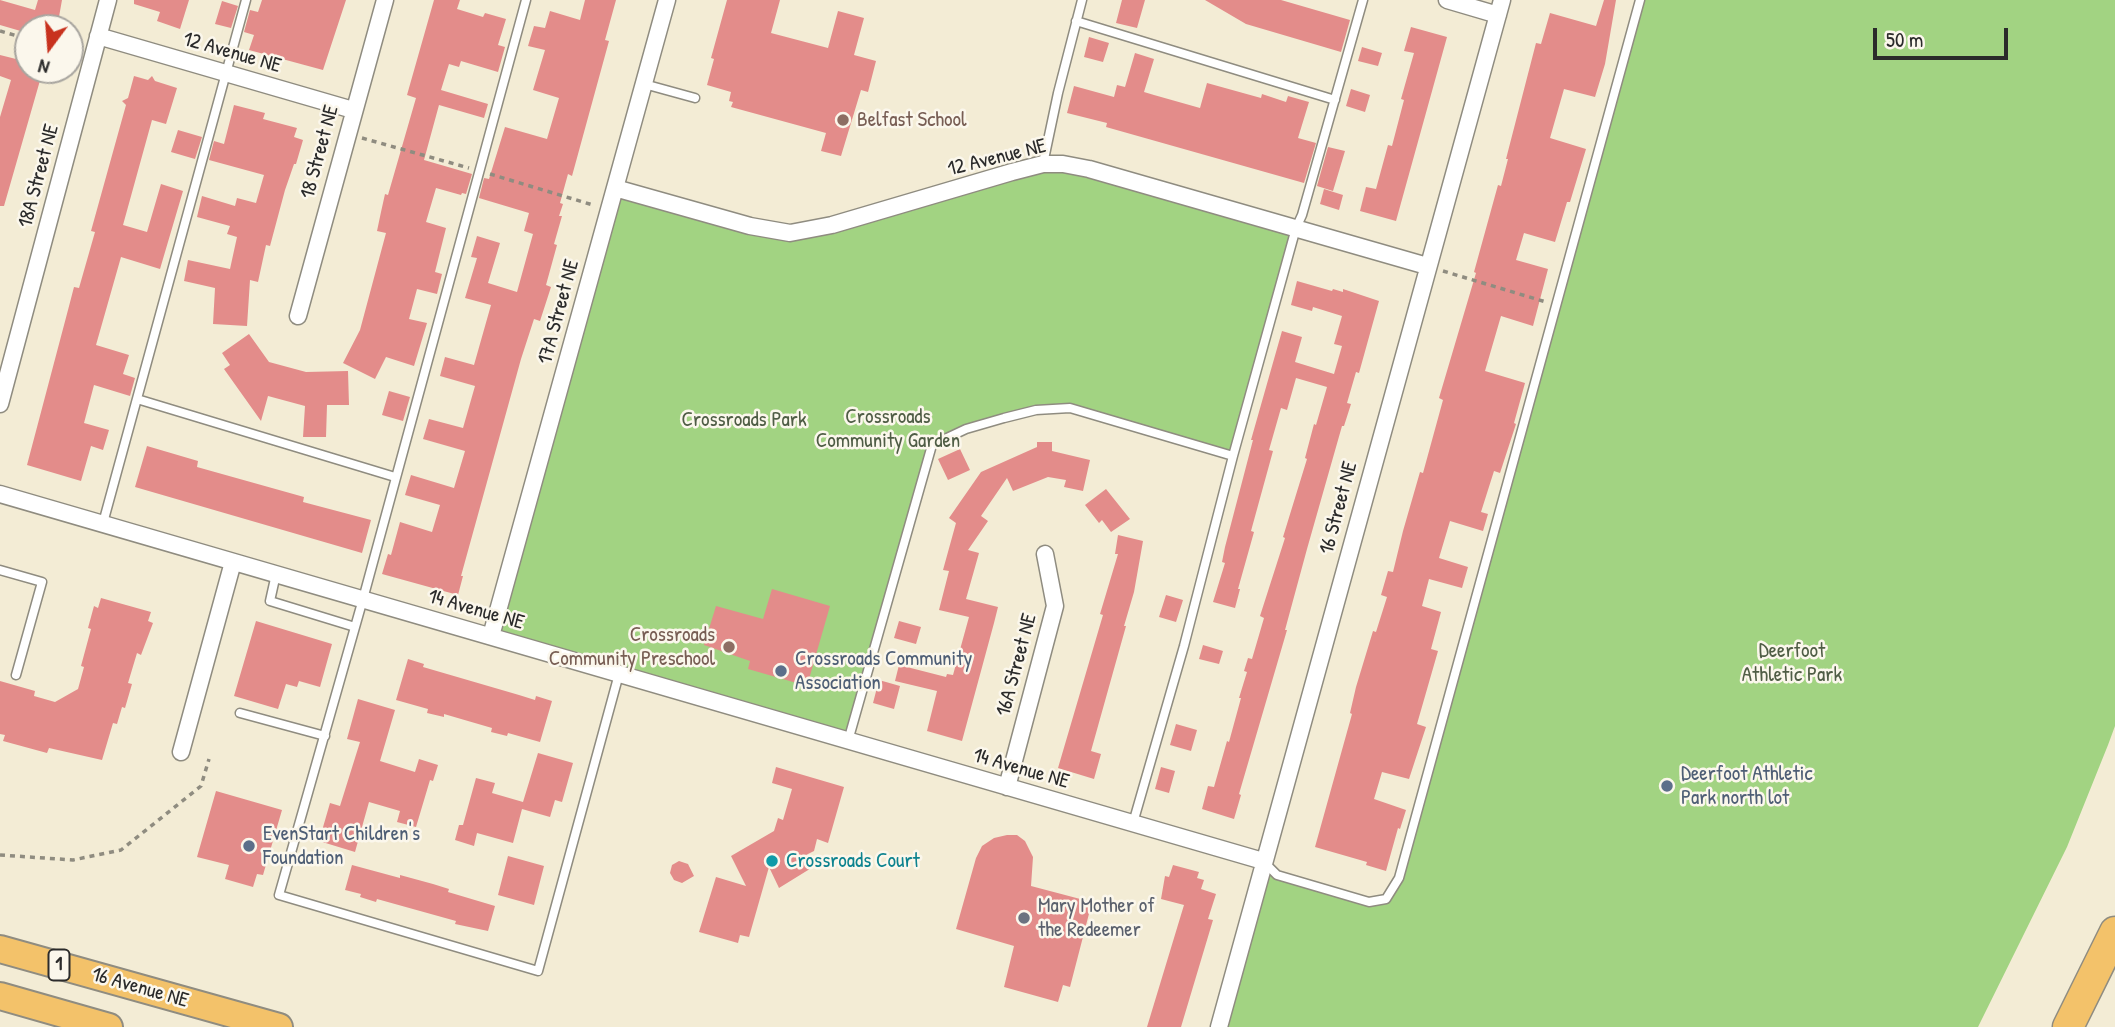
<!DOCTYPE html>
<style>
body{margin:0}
#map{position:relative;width:2115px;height:1027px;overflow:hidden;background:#f3ecd5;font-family:"Patrick Hand",sans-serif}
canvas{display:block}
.north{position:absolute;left:14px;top:14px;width:70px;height:70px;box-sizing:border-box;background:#fbf7ec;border:2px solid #a8a59f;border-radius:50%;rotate:196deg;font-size:19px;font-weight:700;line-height:28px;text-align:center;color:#2b2b2b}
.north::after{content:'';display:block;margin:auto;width:24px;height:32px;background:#c8321e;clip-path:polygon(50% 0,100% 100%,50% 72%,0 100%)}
.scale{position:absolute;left:1873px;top:28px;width:135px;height:32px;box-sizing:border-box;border:4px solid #2b2b2b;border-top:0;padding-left:9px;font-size:21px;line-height:24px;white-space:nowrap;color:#2b2b2b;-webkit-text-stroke:5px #fbf7ec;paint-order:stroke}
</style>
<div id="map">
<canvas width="2115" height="1027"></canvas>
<div class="north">N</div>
<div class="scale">50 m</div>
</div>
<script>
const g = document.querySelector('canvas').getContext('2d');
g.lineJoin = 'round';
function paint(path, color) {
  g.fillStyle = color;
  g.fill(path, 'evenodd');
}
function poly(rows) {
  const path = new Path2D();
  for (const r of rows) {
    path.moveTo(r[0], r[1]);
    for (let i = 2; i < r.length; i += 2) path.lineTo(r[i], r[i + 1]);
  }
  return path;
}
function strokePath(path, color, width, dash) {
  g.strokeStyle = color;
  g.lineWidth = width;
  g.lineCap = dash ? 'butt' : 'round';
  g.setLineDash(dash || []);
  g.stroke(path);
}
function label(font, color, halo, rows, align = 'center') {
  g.font = font + ' "Patrick Hand",sans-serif';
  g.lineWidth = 5;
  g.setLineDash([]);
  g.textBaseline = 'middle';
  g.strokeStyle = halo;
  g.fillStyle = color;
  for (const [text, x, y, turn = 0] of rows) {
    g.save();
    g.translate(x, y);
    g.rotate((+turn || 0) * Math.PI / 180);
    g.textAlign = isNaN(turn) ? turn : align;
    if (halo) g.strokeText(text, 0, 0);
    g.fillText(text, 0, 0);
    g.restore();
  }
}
paint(poly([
 [1640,0,2115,0,2115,726,2108,745,2067,847,1978,1027,1219,1027,1263,861,1278,875,1369,902,1386,899,1393,890],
 [1043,164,1296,228,1233,456,1070,408,1004,418,932,445,848,741,491,636,615,188,790,233]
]), '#a2d382');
paint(poly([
 [0,0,35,10,38,0,62,0,57,28,28,28,28,70,43,70,4,206,0,206,0,117,11,80,0,76,0,55,16,59,24,32,0,25],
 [134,0,189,0,180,29,157,21,160,12,134,4],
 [262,0,346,0,323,70,249,50,254,35,244,32,250,10,258,12],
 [434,0,460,0,457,9,483,17,485,13,506,19,498,45,505,47,498,72,461,61,459,67,449,64,441,90,488,104,484,118,439,105,424,160,472,174,466,194,462,193,461,195,436,188,426,222,446,228,435,272,442,274,437,294,417,289,409,319,427,323,414,366,386,357,375,379,343,363,360,330,386,233,377,231,381,212,385,194,388,195,416,98,407,95],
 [585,0,616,0,605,40,609,41,572,176,568,174,560,203,563,204,559,216,562,216,554,244,557,245,546,285,551,287,540,321,534,319,521,359,461,576,463,576,458,595,382,574,388,554,391,555,400,522,432,532,440,505,405,495,411,475,454,488,465,451,423,439,429,419,463,428,475,386,440,376,445,357,474,365,491,305,465,298,477,258,471,257,477,236,500,243,488,283,517,292,533,234,524,231,529,213,479,198,484,178,489,179,505,127,547,139,559,98,533,90,545,50,528,46,534,26,545,28,550,11,580,20],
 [727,0,780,0,771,33,828,48,838,11,864,18,854,55,876,61,868,92,861,90,841,156,821,151,826,133,731,107,733,102,729,101,731,92,707,85,714,59,711,58],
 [1122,0,1145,0,1137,28,1116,23],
 [1205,0,1281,0,1350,20,1341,52,1246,24],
 [1604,0,1616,0,1605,64,1595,97,1564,89,1550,138,1586,149,1570,202,1567,202,1555,242,1524,233,1516,260,1548,269,1533,326,1501,316,1485,371,1525,383,1514,423,1516,424,1500,473,1494,471,1481,512,1488,514,1483,531,1450,521,1439,558,1468,567,1462,588,1429,579,1422,606,1441,612,1431,649,1438,651,1417,724,1426,727,1409,779,1382,772,1374,799,1406,810,1400,829,1398,828,1386,871,1366,865,1367,862,1315,847,1352,714,1350,713,1356,687,1373,631,1376,632,1387,597,1381,595,1388,571,1393,572,1403,531,1420,472,1423,473,1443,400,1439,398,1476,273,1474,272,1498,185,1501,186,1508,159,1506,159,1536,43,1541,44,1550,13,1596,26],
 [222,1,238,6,231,28,215,24],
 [1411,27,1447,37,1396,221,1360,211,1366,187,1376,189,1388,145,1392,146,1404,100,1401,99,1414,53,1404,51],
 [1089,37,1109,43,1103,62,1084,57],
 [1362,47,1382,53,1378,66,1358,61],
 [1135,53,1154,59,1144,92,1154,95,1200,108,1207,83,1261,98,1262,94,1286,102,1288,96,1309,102,1298,138,1316,143,1304,183,1106,127,1107,123,1067,113,1074,86,1114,97,1117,85,1125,87],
 [134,76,148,80,152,76,155,81,177,88,166,124,152,120,123,225,147,232,161,184,183,191,160,269,121,257,96,345,129,355,123,374,135,378,130,396,94,385,84,423,109,430,103,450,91,446,81,481,27,465,68,310,74,287,79,288,95,232,91,231,126,105,122,101,128,98],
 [1351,89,1370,95,1365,112,1346,106],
 [234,105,265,113,263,119,297,128,294,137,303,140,296,164,294,164,285,190,270,246,266,245,258,282,250,280,247,326,213,324,215,288,184,281,188,260,230,269,237,237,227,234,230,226,197,217,202,196,235,206,237,198,256,203,264,175,209,160,214,141,224,144],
 [178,130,202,137,195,159,171,152],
 [1328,147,1345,151,1333,191,1317,186],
 [1324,189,1343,195,1339,210,1320,204],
 [1297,281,1332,291,1333,289,1343,292,1343,289,1379,301,1359,373,1356,372,1347,403,1351,404,1344,426,1342,426,1307,549,1285,630,1287,630,1239,794,1241,795,1234,819,1202,809,1208,786,1214,787,1227,741,1229,742,1241,698,1239,698,1247,672,1244,671,1248,658,1252,659,1264,618,1260,616,1285,538,1283,537,1307,459,1305,458,1314,424,1316,425,1327,387,1296,378,1287,410,1281,408,1269,450,1273,451,1251,531,1254,532,1238,589,1240,589,1235,608,1213,602,1225,563,1222,562,1225,547,1253,440,1251,440,1282,331,1302,337,1295,362,1334,374,1342,346,1334,344,1342,316,1313,307,1312,311,1291,305],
 [249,334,269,362,306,372,348,371,349,405,327,405,326,437,303,437,305,406,268,396,261,421,224,369,230,365,222,353],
 [389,391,410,397,403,421,382,415],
 [1037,442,1052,442,1052,451,1090,460,1083,491,1064,487,1066,480,1048,477,1013,491,1007,478,981,516,988,521,968,550,979,553,966,599,998,607,994,623,962,741,927,731,937,691,895,681,899,665,946,677,947,674,953,675,969,617,939,610,949,571,943,570,956,523,949,518,981,472,1037,447],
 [147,446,198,461,197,467,304,497,303,502,371,520,362,553,135,487],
 [960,449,970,470,948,480,938,459],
 [1106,489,1130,519,1111,532,1102,520,1099,523,1085,505],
 [1118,535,1143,541,1134,592,1124,626,1126,626,1091,751,1101,754,1094,779,1058,768,1103,615,1100,614,1118,554,1115,554],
 [772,589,830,606,807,686,748,669,750,661,704,645,716,606,763,619],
 [1166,595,1183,600,1176,622,1159,617],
 [101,598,151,612,148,621,153,623,141,655,137,653,128,683,132,684,125,708,122,707,117,724,113,723,102,760,49,748,47,753,3,741,5,735,0,734,0,681,35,691,34,696,55,702,78,689,84,667,81,666,91,629,88,628,94,606,98,608],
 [256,621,332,644,320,687,299,681,297,687,286,684,278,709,234,696],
 [899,621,921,627,916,644,894,638],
 [1203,645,1223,651,1219,664,1199,659],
 [408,659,424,664,423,667,519,695,535,700,536,696,552,701,540,742,508,733,507,736,491,732,492,728,444,714,444,717,427,713,428,709,396,700],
 [879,680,900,686,894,709,873,703],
 [358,699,395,710,380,761,415,772,419,759,438,765,433,781,430,780,416,827,397,822,400,811,369,802,355,852,319,841,330,803,340,806,360,742,347,739],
 [1176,724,1197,730,1191,751,1170,745],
 [538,753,573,763,562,802,555,800,550,817,522,809,513,843,477,833,474,846,455,840,459,825,463,825,476,778,495,783,492,793,523,802],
 [776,767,844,787,828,843,817,839,814,851,806,855,813,867,779,888,769,867,749,937,740,935,738,943,699,932,716,877,746,886,731,856,774,831,778,818,783,820,792,789,772,783],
 [1161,767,1175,771,1169,793,1155,789],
 [216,791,282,810,263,875,257,874,253,887,225,879,229,865,197,857],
 [1007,835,1017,835,1025,841,1033,857,1031,886,1084,900,1083,904,1091,906,1070,987,1063,985,1058,1002,1004,987,1014,946,956,929,976,858,982,846,994,838],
 [508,856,544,866,534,905,498,895],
 [679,861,688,864,694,876,682,883,674,880,670,873,672,865],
 [352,865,400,878,400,875,433,884,449,889,448,892,495,906,488,931,455,924,456,921,377,899,376,902,360,897,361,894,345,890],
 [1173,865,1199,872,1197,878,1204,880,1201,889,1216,894,1208,919,1213,920,1181,1027,1147,1027,1184,905,1161,899,1165,876,1169,877]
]), '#e38c8a');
const service = poly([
 [526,0,363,599,279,895,538,971,619,674],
 [1076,21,1335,100],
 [644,84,695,98],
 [1043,164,1058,93,1082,0],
 [137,399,395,477],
 [103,523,246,0],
 [0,570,42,582,16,675],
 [276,574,270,601,355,627],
 [240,713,325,736],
 [848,741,932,445,966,429,1004,418,1036,410,1070,408,1233,456],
 [1133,823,1184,646,1233,456,1296,228,1302,215,1363,0],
 [1263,861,1277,875,1369,902,1386,899,1399,878,1640,0]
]);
const minor = poly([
 [1447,0,1498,15],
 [98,36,353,110],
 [615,188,750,226,790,233,832,225,1012,172,1043,164,1063,164,1089,169,1427,266],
 [298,316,385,0],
 [0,404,108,0],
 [0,494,1263,861],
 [491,636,667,0],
 [181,752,233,562],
 [1007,787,1055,606,1045,554],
 [1219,1027,1502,0]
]);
const trunk = poly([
 [0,949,279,1027],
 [0,996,109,1027]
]);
const motorway = poly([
 [2068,1027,2115,932]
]);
strokePath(service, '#8f8c80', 11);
strokePath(minor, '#8f8c80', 19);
strokePath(trunk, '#8f8c80', 30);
strokePath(motorway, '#8f8c80', 33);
strokePath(poly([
 [0,31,28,39],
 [362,138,469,168],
 [490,174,593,205],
 [1443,271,1546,302],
 [0,855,73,860,121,850,201,786,209,759]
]), '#8f8c80', 3.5, [5, 5]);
strokePath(service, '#fff', 8);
strokePath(minor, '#fff', 16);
strokePath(trunk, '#f3c26a', 26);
strokePath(motorway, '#f3c26a', 30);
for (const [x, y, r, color] of [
 [843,120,7,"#8d6e63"],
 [729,647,7,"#8d6e63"],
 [781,671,7,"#5c6f8a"],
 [1667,786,7,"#5c6f8a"],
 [249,846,7,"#5c6f8a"],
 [772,861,7,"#0f9aa8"],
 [1024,918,7,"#6b7280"]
]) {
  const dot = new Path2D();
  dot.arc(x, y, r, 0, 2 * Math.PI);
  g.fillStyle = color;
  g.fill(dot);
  strokePath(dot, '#fbf7ec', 2.5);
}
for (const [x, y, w] of [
 [59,965,21]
]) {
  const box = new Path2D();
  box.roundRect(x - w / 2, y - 15.5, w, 31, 5);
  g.fillStyle = '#fbf7ec';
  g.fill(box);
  strokePath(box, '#2b2b2b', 2);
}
label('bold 19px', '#2b2b2b', null, [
 ["1",59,965]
]);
label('21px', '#2b2b2b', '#fbf7ec', [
 ["12 Avenue NE",232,53,16],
 ["18 Street NE",320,152,-75],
 ["12 Avenue NE",997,158,-14],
 ["18A Street NE",39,176,-75],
 ["17A Street NE",559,312,-75],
 ["16 Street NE",1339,508,-75],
 ["14 Avenue NE",476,610,16],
 ["16A Street NE",1017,665,-75],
 ["14 Avenue NE",1021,769,16],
 ["16 Avenue NE",140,988,16]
]);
label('21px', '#785e54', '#fbf7ec', [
 ["Belfast School",857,120],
 ["Crossroads",715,635,"right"],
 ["Community Preschool",715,659,"right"]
], 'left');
label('21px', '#4f5d45', '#fbf7ec', [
 ["Crossroads",888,417],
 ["Community Garden",888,441],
 ["Crossroads Park",744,420],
 ["Deerfoot",1792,651],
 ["Athletic Park",1792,675]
]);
label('21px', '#4e5e75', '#fbf7ec', [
 ["Crossroads Community",795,659],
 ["Association",795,683],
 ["Deerfoot Athletic",1681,774],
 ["Park north lot",1681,798],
 ["EvenStart Children's",263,834],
 ["Foundation",263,858]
], 'left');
label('21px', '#0d838f', '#fbf7ec', [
 ["Crossroads Court",786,861]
], 'left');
label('21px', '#5b616d', '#fbf7ec', [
 ["Mary Mother of",1038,906],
 ["the Redeemer",1038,930]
], 'left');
</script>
